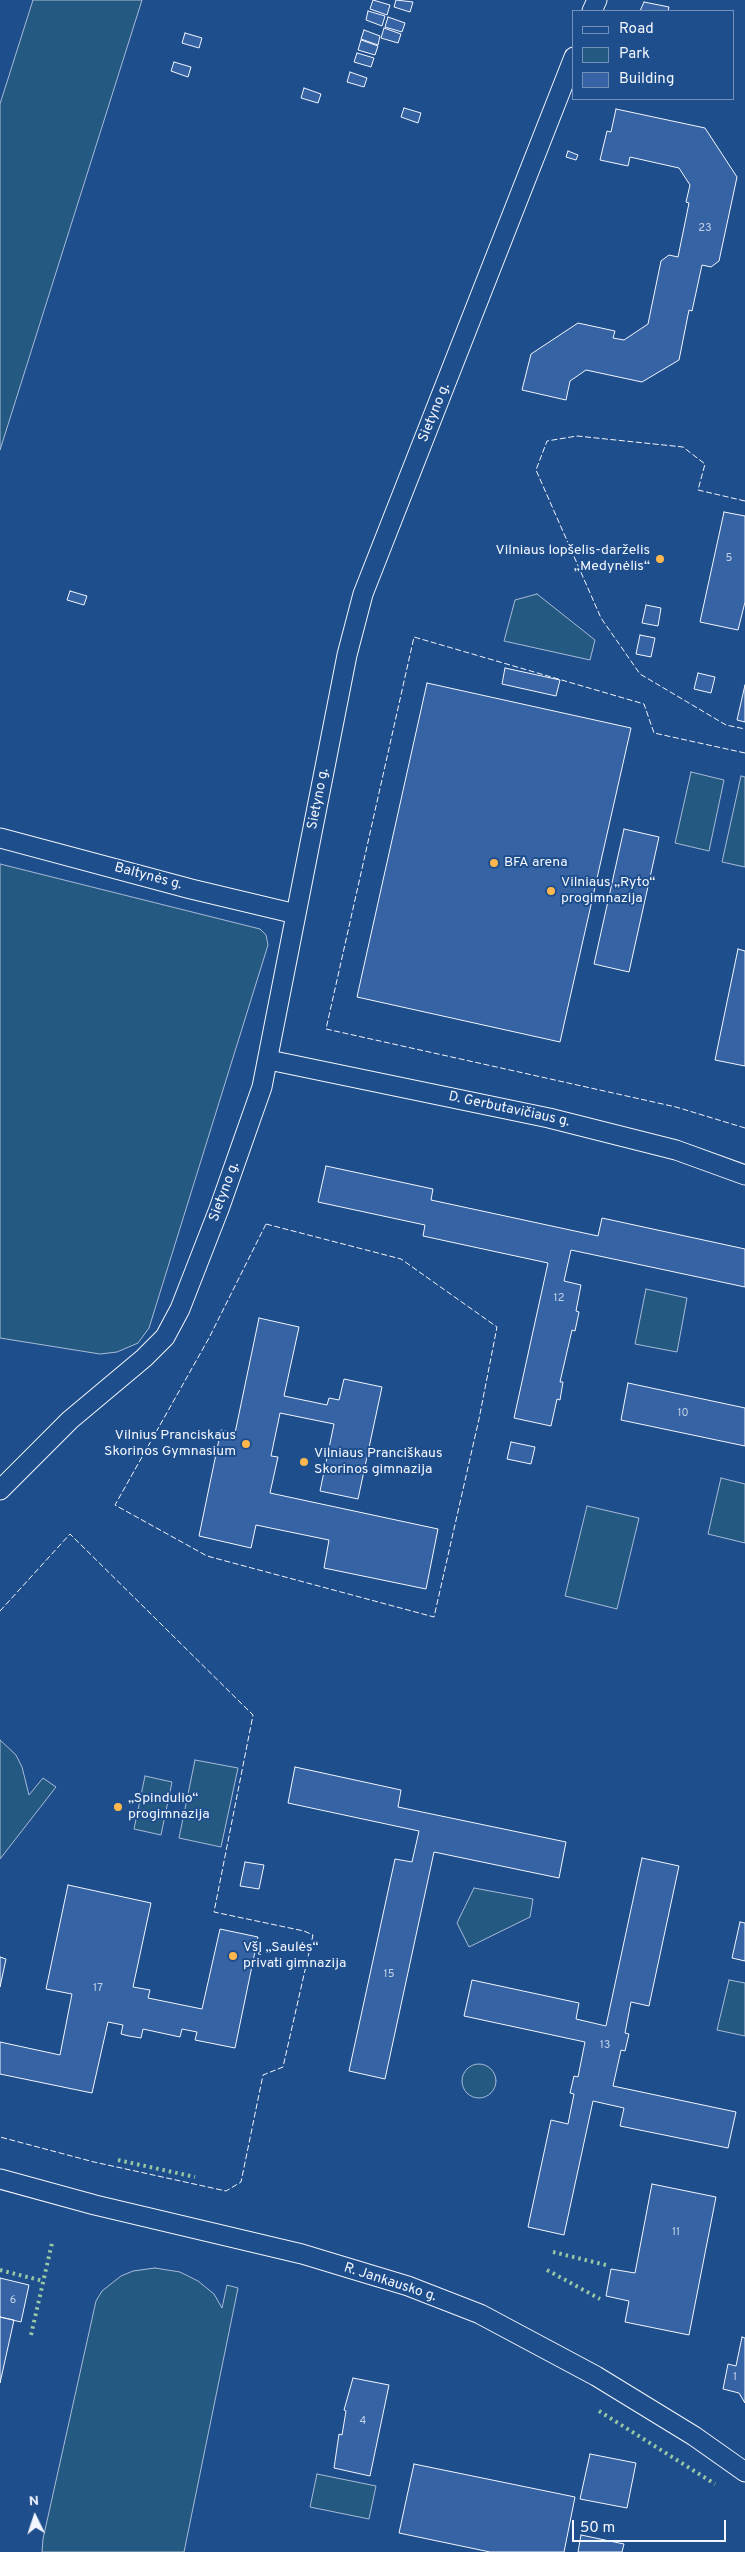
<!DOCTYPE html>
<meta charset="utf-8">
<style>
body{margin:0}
#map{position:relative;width:745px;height:2552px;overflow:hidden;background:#1f4e8c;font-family:Overpass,sans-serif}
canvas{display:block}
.legend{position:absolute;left:572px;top:10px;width:162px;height:90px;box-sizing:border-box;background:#1f4e8c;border:1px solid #7391ba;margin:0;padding:6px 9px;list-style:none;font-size:15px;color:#f2f6ff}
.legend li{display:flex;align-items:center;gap:10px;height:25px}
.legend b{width:25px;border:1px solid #7391ba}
.north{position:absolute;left:10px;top:2492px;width:50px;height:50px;-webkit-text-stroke:4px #1f4e8c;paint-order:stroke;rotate:356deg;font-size:14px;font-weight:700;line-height:20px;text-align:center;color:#f2f6ff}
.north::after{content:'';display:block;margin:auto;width:18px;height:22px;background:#f2f6ff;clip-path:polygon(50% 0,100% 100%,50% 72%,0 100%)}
.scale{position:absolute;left:572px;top:2520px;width:154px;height:22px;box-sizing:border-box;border:2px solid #f2f6ff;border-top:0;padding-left:6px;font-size:15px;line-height:18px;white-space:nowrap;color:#f2f6ff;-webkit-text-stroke:4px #1f4e8c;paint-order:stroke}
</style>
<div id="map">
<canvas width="745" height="2552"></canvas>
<ul class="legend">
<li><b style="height:6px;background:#1f4e8c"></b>Road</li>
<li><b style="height:14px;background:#245a82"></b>Park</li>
<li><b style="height:14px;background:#3563a3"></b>Building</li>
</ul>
<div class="north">N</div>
<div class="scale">50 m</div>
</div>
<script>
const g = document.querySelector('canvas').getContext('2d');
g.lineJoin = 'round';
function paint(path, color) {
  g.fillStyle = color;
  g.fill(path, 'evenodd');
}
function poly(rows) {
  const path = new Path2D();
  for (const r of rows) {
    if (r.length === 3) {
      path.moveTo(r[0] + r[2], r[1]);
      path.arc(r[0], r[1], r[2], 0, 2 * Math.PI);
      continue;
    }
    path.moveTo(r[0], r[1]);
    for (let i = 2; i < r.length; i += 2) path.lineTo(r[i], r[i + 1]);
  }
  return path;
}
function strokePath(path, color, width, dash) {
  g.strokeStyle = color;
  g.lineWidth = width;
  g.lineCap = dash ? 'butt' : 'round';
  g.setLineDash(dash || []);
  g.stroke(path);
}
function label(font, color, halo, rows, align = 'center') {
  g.font = font + ' Overpass,sans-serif';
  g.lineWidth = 4;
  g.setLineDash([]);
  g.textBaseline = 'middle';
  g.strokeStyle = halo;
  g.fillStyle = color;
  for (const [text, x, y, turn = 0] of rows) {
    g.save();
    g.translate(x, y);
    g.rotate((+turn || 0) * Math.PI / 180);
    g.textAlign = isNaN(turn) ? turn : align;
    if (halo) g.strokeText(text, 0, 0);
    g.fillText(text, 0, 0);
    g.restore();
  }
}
const green = poly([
 [33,0,142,0,0,450,0,104,33,0],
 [537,594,595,640,590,660,504,641,515,600,537,594],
 [691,772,724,780,709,851,675,843,691,772],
 [741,776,745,777,745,867,722,862,741,776],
 [0,864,260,929,266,935,268,945,149,1328,138,1343,117,1352,100,1354,0,1338,0,864],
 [646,1289,687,1298,677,1352,635,1344,646,1289],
 [721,1478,745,1484,745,1543,708,1534,721,1478],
 [587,1506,639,1518,617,1609,565,1596,587,1506],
 [0,1740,16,1755,22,1767,29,1795,43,1778,56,1787,0,1859,0,1740],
 [195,1760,238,1768,221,1847,179,1838,195,1760],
 [145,1776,172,1782,161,1835,134,1829,145,1776],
 [474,1888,533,1899,530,1917,469,1947,457,1923,474,1888],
 [729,1980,745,1983,745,2036,717,2030,729,1980],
 [479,2081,17],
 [155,2268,180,2272,198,2281,214,2294,222,2308,227,2285,238,2288,184,2552,42,2552,43,2539,96,2301,102,2291,121,2276,133,2271,155,2268],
 [317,2474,376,2486,369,2519,310,2507,317,2474]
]);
paint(green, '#245a82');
strokePath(green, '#a8bbd7', 1);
const building = poly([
 [373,0,390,5,387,15,370,9,373,0],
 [396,0,413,2,410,12,394,7,396,0],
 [644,2,669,7,668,11,640,11,644,2],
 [368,11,385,16,382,26,366,20,368,11],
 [388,17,405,23,402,32,385,27,388,17],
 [384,28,401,34,398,43,381,38,384,28],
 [364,30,380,36,378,45,361,39,364,30],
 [185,33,202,38,199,48,182,43,185,33],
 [361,40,378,46,375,55,358,50,361,40],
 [357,53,374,58,371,67,354,62,357,53],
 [174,62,191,67,188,77,171,71,174,62],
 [350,72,367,78,364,87,347,82,350,72],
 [304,88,321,94,318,103,301,98,304,88],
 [404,108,421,113,418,123,401,117,404,108],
 [616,109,705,128,737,177,719,261,711,267,702,265,692,311,689,310,679,360,642,382,586,370,570,381,566,400,522,390,531,354,578,323,615,331,613,338,624,340,648,324,661,261,669,255,678,257,689,203,686,202,690,185,679,168,630,157,628,166,600,160,607,131,611,132,616,109],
 [568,151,578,155,576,160,566,157,568,151],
 [724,512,745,516,745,602,738,630,700,622,724,512],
 [70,591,87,596,84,605,67,600,70,591],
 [646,605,661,608,658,626,642,623,646,605],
 [640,635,655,638,651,657,636,654,640,635],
 [505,668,560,680,556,696,502,684,505,668],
 [698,673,715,677,711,693,694,689,698,673],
 [427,683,631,728,560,1042,357,997,427,683],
 [745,685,745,722,737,720,745,685],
 [624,829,659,837,629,972,594,964,624,829],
 [738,949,745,951,745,1066,715,1060,738,949],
 [326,1166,433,1189,431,1200,598,1236,602,1218,745,1249,745,1287,571,1250,564,1281,581,1285,576,1311,579,1312,575,1331,572,1330,560,1382,563,1382,560,1400,557,1399,551,1426,514,1418,548,1263,423,1236,425,1225,318,1202,326,1166],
 [259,1318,299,1327,284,1396,327,1405,329,1398,339,1400,344,1379,382,1387,358,1499,320,1491,334,1424,280,1413,271,1456,278,1457,270,1493,438,1529,426,1589,324,1568,329,1540,256,1525,251,1548,199,1536,221,1430,235,1433,259,1318],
 [628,1383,745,1408,745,1446,621,1420,628,1383],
 [511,1442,535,1447,531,1464,507,1459,511,1442],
 [295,1767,401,1790,398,1807,566,1842,559,1878,434,1852,385,2079,349,2071,395,1859,412,1862,419,1831,288,1803,295,1767],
 [642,1858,679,1866,649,2006,631,2002,625,2033,629,2034,625,2051,621,2050,613,2086,736,2112,728,2148,620,2126,624,2108,593,2101,564,2235,528,2227,551,2120,568,2124,574,2094,570,2093,574,2076,578,2077,585,2042,464,2016,472,1980,579,2003,576,2019,606,2026,642,1858],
 [245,1862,264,1865,259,1889,240,1886,245,1862],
 [68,1885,151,1903,133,1987,150,1990,148,1998,202,2009,220,1929,258,1937,235,2048,195,2040,197,2032,182,2029,180,2037,143,2029,141,2038,129,2036,121,2034,123,2025,108,2022,92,2093,0,2074,0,2042,60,2055,72,1994,46,1989,68,1885],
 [740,1922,745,1923,745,1961,732,1958,740,1922],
 [0,1957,6,1959,0,1987,0,1957],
 [652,2184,716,2197,689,2335,625,2322,629,2301,606,2296,611,2269,635,2273,652,2184],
 [0,2278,29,2285,21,2322,0,2317,0,2278],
 [0,2317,14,2320,0,2383,0,2317],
 [742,2337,745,2338,745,2403,739,2393,723,2389,728,2364,736,2366,742,2337],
 [353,2378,389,2385,370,2476,334,2468,339,2434,342,2435,346,2411,344,2410,353,2378],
 [590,2454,636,2463,627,2508,580,2499,590,2454],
 [414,2464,575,2497,564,2552,490,2552,399,2533,414,2464],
 [581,2535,624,2544,622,2552,578,2552,581,2535]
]);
paint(building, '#3563a3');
strokePath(building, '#f2f6ff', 1);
const minor = poly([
 [592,11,597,0],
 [0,838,191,889,296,914],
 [269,1060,549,1118,676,1150,745,1175],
 [0,1490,70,1420,144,1358,165,1337,180,1309,219,1209,262,1087,347,655,363,594,574,57],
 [0,2179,95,2205,302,2254,408,2286,480,2314,596,2376,694,2436,745,2472]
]);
strokePath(minor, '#f2f6ff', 21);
strokePath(minor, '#1f4e8c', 19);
strokePath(poly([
 [118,2160,195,2177],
 [553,2252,606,2265],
 [0,2270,43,2281],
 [547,2270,600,2299],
 [31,2335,52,2243],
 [599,2411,715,2484]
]), '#97c8a6', 4, [2.5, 4]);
strokePath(poly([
 [745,501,698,490,705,464,683,447,577,436,547,441,536,470,601,618,640,674,726,725,745,729],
 [745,753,654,733,644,704,414,637,326,1029,676,1107,745,1128],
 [266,1224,401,1259,497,1327,479,1419,434,1617,207,1556,115,1505,209,1338,266,1224],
 [0,1611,70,1534,253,1715,214,1912,304,1931,313,1935,283,2067,263,2075,241,2182,226,2191,94,2162,0,2137]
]), '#f2f6ff', 1, [6, 2.5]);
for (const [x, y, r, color] of [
 [660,559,5,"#ffb74d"],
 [494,863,5,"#ffb74d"],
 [551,891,5,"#ffb74d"],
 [246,1444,5,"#ffb74d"],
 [304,1462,5,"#ffb74d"],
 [118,1807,5,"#ffb74d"],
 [233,1956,5,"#ffb74d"]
]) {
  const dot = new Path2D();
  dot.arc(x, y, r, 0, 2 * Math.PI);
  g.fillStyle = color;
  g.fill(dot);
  strokePath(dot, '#1f4e8c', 2);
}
label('11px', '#c3d1e8', null, [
 ["23",705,229],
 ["5",729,559],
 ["12",559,1299],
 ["10",683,1414],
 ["15",389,1975],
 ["17",98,1989],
 ["13",605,2046],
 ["11",676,2233],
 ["6",13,2301],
 ["1",735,2378],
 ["4",363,2422]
]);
label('14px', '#f2f6ff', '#1f4e8c', [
 ["Sietyno g.",435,413,-68],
 ["Sietyno g.",319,799,-79],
 ["Baltynės g.",148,877,15],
 ["D. Gerbutavičiaus g.",509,1110,12],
 ["Sietyno g.",225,1192,-70],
 ["R. Jankausko g.",390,2283,18]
]);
label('14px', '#f2f6ff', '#1f4e8c', [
 ["Vilniaus lopšelis-darželis",650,551,"right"],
 ["„Medynėlis“",650,567,"right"],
 ["BFA arena",504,863],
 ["Vilniaus „Ryto“",561,883],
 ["progimnazija",561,899],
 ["Vilnius Pranciskaus",236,1436,"right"],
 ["Skorinos Gymnasium",236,1452,"right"],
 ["Vilniaus Pranciškaus",314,1454],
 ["Skorinos gimnazija",314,1470],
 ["„Spindulio“",128,1799],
 ["progimnazija",128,1815],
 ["VšĮ „Saulės“",243,1948],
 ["privati gimnazija",243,1964]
], 'left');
</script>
